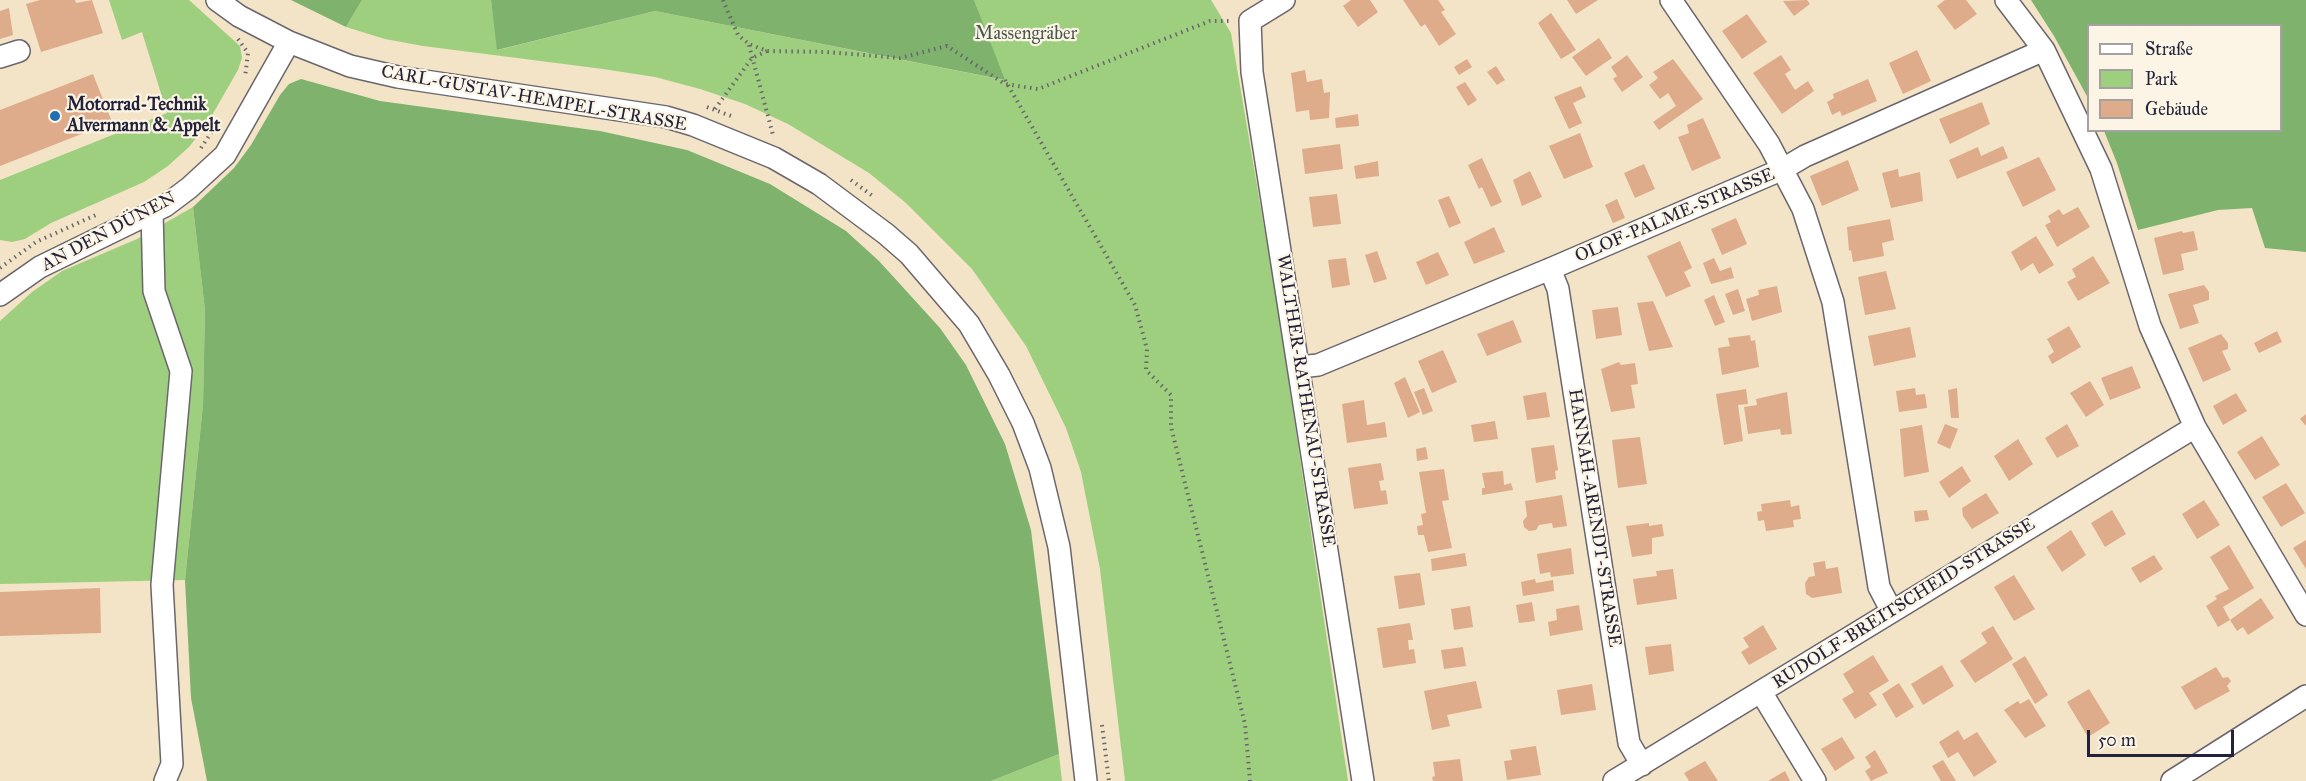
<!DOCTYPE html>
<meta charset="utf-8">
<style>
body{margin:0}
#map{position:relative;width:2306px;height:781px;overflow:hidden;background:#f3e4c7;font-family:"IM FELL Great Primer",serif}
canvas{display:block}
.legend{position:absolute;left:2087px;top:24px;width:195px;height:108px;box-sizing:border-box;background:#fcf5e5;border:2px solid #a5a1a1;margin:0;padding:8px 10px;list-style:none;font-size:18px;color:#22223b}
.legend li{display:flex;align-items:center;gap:12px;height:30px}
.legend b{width:30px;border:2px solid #a5a1a1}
.scale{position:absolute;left:2087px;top:730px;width:147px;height:27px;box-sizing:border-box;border:3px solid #22223b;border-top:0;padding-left:8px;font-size:18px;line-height:21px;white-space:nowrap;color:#22223b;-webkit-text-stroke:4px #fcf5e5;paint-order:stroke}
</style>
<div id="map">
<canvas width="2306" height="781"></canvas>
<ul class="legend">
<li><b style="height:8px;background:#fff"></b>Straße</li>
<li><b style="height:16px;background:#9ecf7e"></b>Park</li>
<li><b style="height:16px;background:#deac8a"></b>Gebäude</li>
</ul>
<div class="scale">50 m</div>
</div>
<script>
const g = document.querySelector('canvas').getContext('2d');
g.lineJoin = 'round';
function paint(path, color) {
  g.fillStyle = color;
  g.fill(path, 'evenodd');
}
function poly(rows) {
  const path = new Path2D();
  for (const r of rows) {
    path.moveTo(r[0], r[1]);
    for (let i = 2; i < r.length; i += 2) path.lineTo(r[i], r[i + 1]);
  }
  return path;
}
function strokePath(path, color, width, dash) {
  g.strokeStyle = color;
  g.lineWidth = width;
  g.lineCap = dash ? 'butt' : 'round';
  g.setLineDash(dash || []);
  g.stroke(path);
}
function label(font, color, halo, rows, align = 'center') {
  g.font = font + ' "IM FELL Great Primer",serif';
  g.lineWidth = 4.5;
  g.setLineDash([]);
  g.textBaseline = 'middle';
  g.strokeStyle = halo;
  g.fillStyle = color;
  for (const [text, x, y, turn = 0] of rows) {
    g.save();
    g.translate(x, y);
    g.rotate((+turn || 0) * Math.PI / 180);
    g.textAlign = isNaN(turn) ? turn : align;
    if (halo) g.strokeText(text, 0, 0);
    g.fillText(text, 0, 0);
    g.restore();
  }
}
paint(poly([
 [109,0,189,0,240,46,242,58,238,70,207,124,189,147,168,166,144,182,51,223,25,239,12,242,0,240,0,180,167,113,142,32,122,40],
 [362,0,491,0,498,50,655,11,1004,80,974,0,1211,0,1231,33,1276,297,1348,781,1125,781,1100,569,1081,472,1066,428,1026,346,972,269,906,203,869,173,788,124,745,104,700,89,655,77,603,69,423,46,385,39,346,27],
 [193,207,205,310,203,405,185,580,0,584,0,321,32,292,62,271,137,239],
 [1059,754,1062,781,991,781]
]), '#9ecf7e');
paint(poly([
 [291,0,362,0,346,27],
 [491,0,974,0,1005,80,655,11,497,50],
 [2031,0,2306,0,2306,252,2265,248,2252,208,2218,210,2138,230,2117,163,2104,131,2280,130,2280,26,2088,26,2088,98,2054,36],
 [301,79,380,101,600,131,687,150,770,184,846,231,879,261,940,328,966,365,1005,444,1031,530,1059,754,991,781,207,781,191,698,185,580,203,405,205,310,193,207,234,168,251,145,280,95,289,84]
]), '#7eb26d');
paint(poly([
 [40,0,75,0,76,3,92,0,103,33,41,52,26,4],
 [1351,0,1370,0,1378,12,1358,27,1343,6],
 [1403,0,1438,0,1445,10,1441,12,1456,34,1439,46,1425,24,1421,27],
 [1567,0,1598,0,1576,14],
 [1807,0,1810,4,1794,16,1783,1],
 [1945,0,1966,0,1977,14,1955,30,1937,6],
 [9,8,13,35,0,39,0,11],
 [1551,13,1576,50,1561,59,1538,23],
 [1747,14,1767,42,1742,59,1722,31],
 [1599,38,1612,58,1586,76,1572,57],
 [1917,50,1931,81,1903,94,1889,63],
 [1627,55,1643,77,1622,92,1613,79,1617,76,1611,67],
 [1781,55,1791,70,1785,74,1795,90,1808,81,1814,91,1782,114,1753,73],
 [1467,59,1472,67,1459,75,1454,67],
 [1673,59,1703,99,1659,130,1653,122,1676,106,1668,93,1660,99,1649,85,1658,78,1653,72],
 [1496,66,1505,80,1497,85,1487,72],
 [1305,70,1307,82,1322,79,1324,93,1330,92,1329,118,1310,120,1309,110,1296,112,1291,73],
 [93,74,112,122,0,166,0,110],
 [1868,79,1877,101,1842,116,1840,111,1832,115,1827,102,1834,98,1833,94],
 [1465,82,1477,100,1468,106,1456,87],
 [1581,86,1586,97,1573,103,1582,123,1569,129,1554,97],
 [1982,102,1990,124,1950,144,1939,119],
 [1358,114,1359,126,1336,128,1335,118],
 [1703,118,1721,158,1692,171,1678,137,1689,133,1687,125],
 [1580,133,1593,167,1564,179,1549,146],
 [1340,144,1343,169,1305,174,1302,149],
 [2003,146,2008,158,1957,179,1949,160,1978,147,1981,156],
 [2039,157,2056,190,2023,207,2006,172],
 [1482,158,1502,202,1491,207,1482,187,1479,189,1468,165],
 [1848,160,1859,190,1822,206,1810,176],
 [1378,161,1379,176,1356,179,1354,166],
 [1644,164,1655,189,1635,198,1624,173],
 [1898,169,1899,177,1920,172,1923,201,1891,208,1882,173],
 [1530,171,1542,197,1522,206,1513,180],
 [1337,194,1341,224,1313,227,1309,197],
 [1449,196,1461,223,1449,228,1438,200],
 [1617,199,1625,218,1613,223,1605,205],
 [2078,207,2090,227,2057,247,2045,225,2051,222,2048,216,2059,209,2063,215],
 [1736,218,1747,244,1722,255,1711,229],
 [1890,219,1894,240,1882,243,1884,256,1853,262,1851,250,1849,251,1847,227],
 [1494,227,1505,252,1474,264,1464,242],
 [2182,231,2183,233,2194,231,2198,250,2181,254,2184,270,2163,275,2154,238],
 [2036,236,2054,265,2039,274,2033,263,2021,271,2011,252],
 [1680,241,1692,268,1684,272,1691,286,1666,297,1647,256],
 [1377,251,1387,279,1374,283,1365,255],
 [1438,252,1449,275,1426,285,1416,262],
 [2093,256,2110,283,2078,301,2067,282,2076,277,2072,269],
 [1346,258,1350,285,1332,288,1328,260],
 [1714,258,1720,271,1731,267,1734,278,1711,284,1703,263],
 [1886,271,1896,309,1865,315,1858,277],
 [2204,285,2209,292,2209,300,2193,305,2199,323,2180,329,2168,294],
 [1777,286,1782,312,1752,321,1746,299,1759,295,1758,290],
 [1738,289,1745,311,1733,315,1725,294],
 [1714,295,1725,322,1715,326,1704,300],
 [1653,301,1673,347,1649,351,1637,303],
 [1618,307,1622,335,1596,339,1592,310],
 [1513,320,1522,342,1487,356,1477,334],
 [2069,326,2081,347,2052,364,2048,356,2054,352,2047,339],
 [1910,327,1916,357,1874,366,1868,336],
 [2277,331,2282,342,2259,353,2254,343],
 [2221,334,2228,343,2228,349,2222,351,2231,370,2203,382,2188,348],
 [1750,335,1751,341,1755,340,1759,367,1722,375,1718,348,1730,346,1728,338],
 [1443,350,1457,382,1432,393,1418,361],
 [1619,362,1621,365,1635,363,1638,384,1631,385,1635,408,1611,412,1601,369],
 [2132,366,2141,388,2110,400,2101,378],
 [1405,377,1420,412,1408,418,1394,383],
 [2090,381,2104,405,2086,417,2070,393],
 [1424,388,1433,411,1423,415,1414,392],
 [1915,388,1916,395,1925,394,1927,408,1899,412,1896,391],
 [1957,388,1959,418,1951,418,1948,390],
 [1746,389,1748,404,1738,405,1743,441,1724,445,1716,394],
 [1546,392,1550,417,1527,420,1523,396],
 [1787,392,1792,434,1781,435,1780,429,1748,434,1744,407,1757,405,1756,399],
 [2236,393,2247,411,2223,425,2213,406],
 [1364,400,1367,425,1385,422,1387,437,1347,443,1342,404],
 [2306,414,2306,426,2300,419],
 [1495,421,1498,439,1474,442,1471,425],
 [1945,424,1958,429,1950,449,1937,443],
 [2067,424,2079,446,2057,458,2045,438],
 [1922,425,1929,472,1904,477,1900,429],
 [2262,436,2280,465,2255,480,2237,452],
 [1640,437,1647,484,1618,488,1612,440],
 [2018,439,2033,464,2009,481,1994,456],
 [1554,445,1558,470,1555,471,1556,479,1536,483,1531,448],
 [1426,447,1428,459,1417,461,1416,449],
 [1381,463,1384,480,1379,481,1381,491,1386,490,1388,504,1354,509,1348,468],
 [1962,466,1971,481,1949,498,1939,482],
 [1444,469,1449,500,1442,501,1452,548,1428,552,1424,535,1418,535,1417,526,1423,525,1421,514,1426,513,1419,472],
 [1503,471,1504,485,1511,483,1513,490,1482,495,1482,488,1485,488,1482,473],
 [2286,483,2305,513,2281,527,2262,497],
 [1986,493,1999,513,1972,529,1963,516,1962,508],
 [1562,495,1567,526,1553,528,1552,523,1539,525,1536,530,1529,531,1524,527,1523,521,1527,516,1525,501],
 [1790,500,1791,507,1799,505,1801,519,1793,520,1794,527,1766,531,1764,520,1758,521,1757,512,1762,511,1761,504],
 [2204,500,2220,525,2197,539,2182,514],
 [1927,510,1929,520,1915,522,1914,511],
 [2112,510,2126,534,2105,547,2091,523],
 [1649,523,1649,526,1662,524,1664,536,1652,538,1652,554,1632,557,1626,526],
 [2071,530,2086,555,2062,572,2046,547],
 [2306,540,2306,569,2293,548],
 [2229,545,2254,588,2223,607,2230,620,2218,627,2206,606,2217,599,2215,596,2229,589,2210,557],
 [1571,548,1574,574,1551,577,1550,572,1540,574,1537,554],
 [1465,553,1467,566,1432,571,1431,559],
 [2154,555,2163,569,2140,583,2131,568],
 [1825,561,1826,569,1838,567,1842,593,1812,598,1806,594,1805,583,1809,577,1815,576,1813,563],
 [1673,569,1677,599,1637,605,1633,579,1657,576,1656,571],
 [1420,573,1425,605,1399,609,1394,576],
 [2014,575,2035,609,2014,621,1994,587],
 [1535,579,1536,583,1553,580,1554,591,1523,596,1521,582],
 [100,588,101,633,0,636,0,592],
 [2261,598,2274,618,2248,635,2243,627,2237,631,2230,620],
 [1532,602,1535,621,1519,623,1516,605],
 [1579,605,1583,630,1550,636,1548,622,1557,620,1556,609],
 [1470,606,1473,627,1454,630,1451,609],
 [1410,623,1413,640,1408,640,1409,650,1414,649,1416,663,1383,668,1377,628],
 [1763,625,1777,649,1749,665,1741,652,1749,647,1743,638],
 [1993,626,2013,659,1975,683,1960,661,1987,643,1981,633],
 [1671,644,1674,671,1649,675,1645,647],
 [1463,647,1466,666,1444,669,1441,650],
 [1873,655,1889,681,1869,693,1877,705,1855,719,1842,699,1854,692,1843,674],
 [2025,656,2048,695,2035,704,2012,664],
 [1942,665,1954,686,1923,705,1911,684],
 [2216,667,2223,678,2228,677,2231,681,2227,686,2230,691,2195,710,2181,687],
 [1476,681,1482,708,1447,715,1450,726,1432,730,1424,691],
 [1899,683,1914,707,1896,718,1882,694],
 [1592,684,1596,710,1561,715,1557,690],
 [2089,689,2110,723,2088,737,2067,702],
 [2029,699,2046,726,2025,738,2004,710,2018,701,2020,704],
 [1958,730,1964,740,1977,732,1997,762,1974,777,1958,752,1948,758,1939,742],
 [1842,737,1855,758,1835,771,1821,749],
 [1536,746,1541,775,1507,780,1504,761,1512,760,1510,750],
 [1875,750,1888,773,1871,781,1865,771,1871,767,1865,757],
 [1460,759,1463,781,1433,781,1432,777,1435,776,1433,762],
 [1943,760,1956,781,1941,781,1932,766],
 [1705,761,1718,781,1689,781,1684,773],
 [1785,771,1790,781,1768,781]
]), '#deac8a');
const minor = poly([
 [217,0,239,16,289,42,350,66,398,77,666,117,693,125,774,158,819,184,886,234,909,254,969,324,999,375,1023,423,1040,468,1059,547,1086,781],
 [1284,0,1250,21,1252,72,1363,781],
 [1671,0,1769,144,1803,209,1833,302,1879,587,1891,610],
 [2006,0,2044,50,2101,169,2150,326,2195,427,2306,615],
 [0,57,19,51],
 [152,212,154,291,181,371,162,585,172,764,165,781],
 [1550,269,1558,289,1629,743,1642,765],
 [0,295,40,267,165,206,189,188,225,155,289,42],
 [1300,367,1318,365,1550,269,1783,169,1805,156,2044,50],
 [1761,692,1815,781],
 [1614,781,2195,427],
 [2172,781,2306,696]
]);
strokePath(minor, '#6b666c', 24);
strokePath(poly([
 [723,0,738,35,749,44,767,51,827,52,900,58,947,46,1005,84,1038,89,1210,21,1232,21],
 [238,39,248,53,245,77],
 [749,45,773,135],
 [1005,80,1135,305,1147,349,1146,370,1171,395,1171,427,1245,724,1250,781],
 [707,107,731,116],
 [715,109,752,58,767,51],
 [201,148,219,121],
 [851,180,874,197],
 [0,268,36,242,98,214],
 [1102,725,1109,781]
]), '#6b666c', 4, [1.5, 4.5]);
strokePath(minor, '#fff', 21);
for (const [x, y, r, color] of [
 [55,116,6,"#1f6fb2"]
]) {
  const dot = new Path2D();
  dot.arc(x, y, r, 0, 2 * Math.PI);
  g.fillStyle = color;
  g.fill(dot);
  strokePath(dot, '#fcf5e5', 2);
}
label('18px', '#47564f', '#fcf5e5', [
 ["Massengräber",1026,35]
]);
label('18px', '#22223b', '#fcf5e5', [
 ["CARL-GUSTAV-HEMPEL-STRASSE",534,99,10],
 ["OLOF-PALME-STRASSE",1675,216,-23],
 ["AN DEN DÜNEN",109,232,-28],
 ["WALTHER-RATHENAU-STRASSE",1305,401,81],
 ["HANNAH-ARENDT-STRASSE",1594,518,81],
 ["RUDOLF-BREITSCHEID-STRASSE",1904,604,-32]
]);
label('bold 18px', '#22223b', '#fcf5e5', [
 ["Motorrad-Technik",67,106],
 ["Alvermann & Appelt",67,127]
], 'left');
</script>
